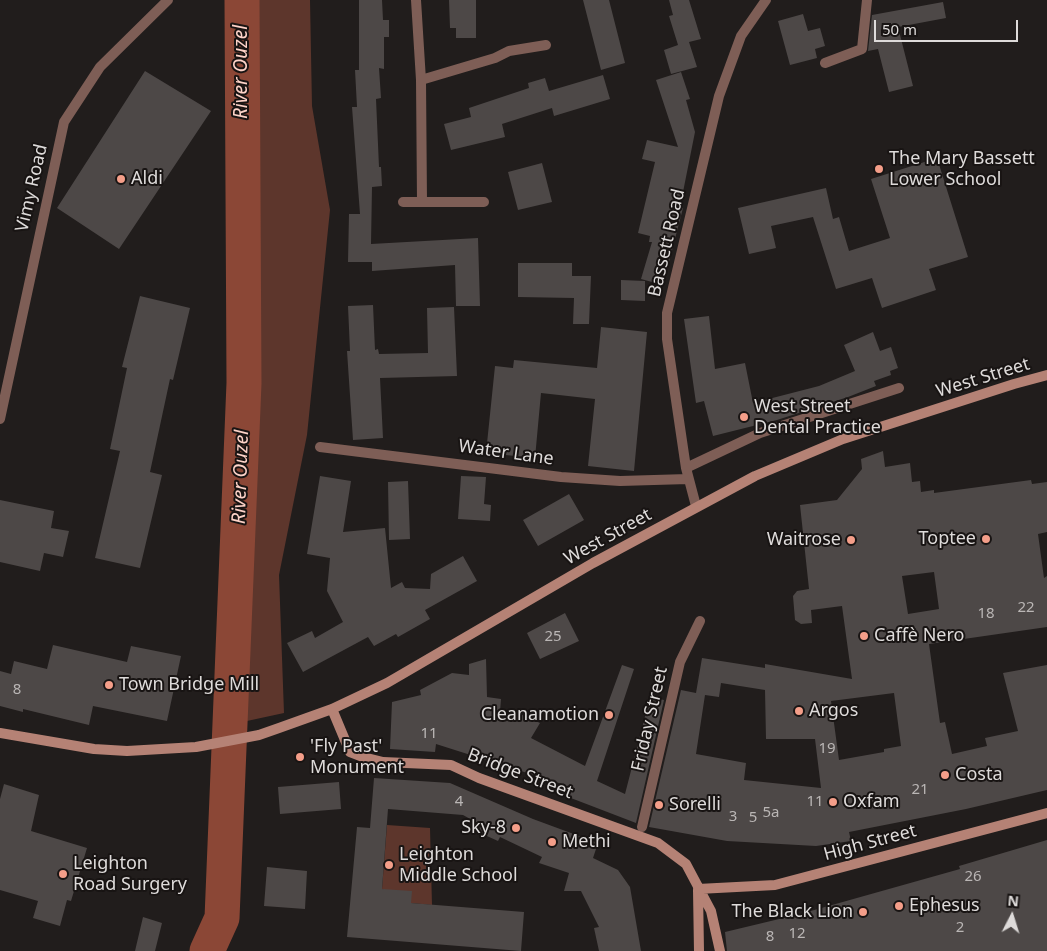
<!DOCTYPE html>
<meta charset="utf-8">
<style>
body{margin:0}
#map{position:relative;width:1047px;height:951px;overflow:hidden;background:#211d1c;font-family:"Noto Sans",sans-serif}
canvas{display:block}
.north{position:absolute;left:987px;top:891px;width:50px;height:50px;-webkit-text-stroke:4px #181413;paint-order:stroke;rotate:5deg;font-size:14px;font-weight:700;line-height:20px;text-align:center;color:#dedbda}
.north::after{content:'';display:block;margin:auto;width:18px;height:22px;background:#dedbda;clip-path:polygon(50% 0,100% 100%,50% 72%,0 100%)}
.scale{position:absolute;left:874px;top:20px;width:144px;height:22px;box-sizing:border-box;border:2px solid #dedbda;border-top:0;padding-left:6px;font-size:15px;line-height:18px;white-space:nowrap;color:#dedbda;-webkit-text-stroke:4px #181413;paint-order:stroke}
</style>
<div id="map">
<canvas width="1047" height="951"></canvas>
<div class="north">N</div>
<div class="scale">50 m</div>
</div>
<script>
const g = document.querySelector('canvas').getContext('2d');
g.lineJoin = 'round';
function paint(path, color) {
  g.fillStyle = color;
  g.fill(path, 'evenodd');
}
function poly(rows) {
  const path = new Path2D();
  for (const r of rows) {
    path.moveTo(r[0], r[1]);
    for (let i = 2; i < r.length; i += 2) path.lineTo(r[i], r[i + 1]);
  }
  return path;
}
function strokePath(path, color, width, dash) {
  g.strokeStyle = color;
  g.lineWidth = width;
  g.lineCap = dash ? 'butt' : 'round';
  g.setLineDash(dash || []);
  g.stroke(path);
}
function label(font, color, halo, rows, align = 'center') {
  g.font = font + ' "Noto Sans",sans-serif';
  g.lineWidth = 4;
  g.setLineDash([]);
  g.textBaseline = 'middle';
  g.strokeStyle = halo;
  g.fillStyle = color;
  for (const [text, x, y, turn = 0] of rows) {
    g.save();
    g.translate(x, y);
    g.rotate((+turn || 0) * Math.PI / 180);
    g.textAlign = isNaN(turn) ? turn : align;
    if (halo) g.strokeText(text, 0, 0);
    g.fillText(text, 0, 0);
    g.restore();
  }
}
paint(poly([
 [245,0,310,0,312,106,330,210,307,435,279,575,284,713,233,724,248,384],
 [387,825,430,828,432,905,411,903,382,889]
]), '#5d362c');
strokePath(poly([
 [207,951,222,918,244,383,242,0]
]), '#8b4736', 35);
paint(poly([
 [359,0,382,0,383,20,389,20,389,37,384,37,384,69,379,68,381,98,376,99,379,167,381,167,382,186,372,187,371,244,478,238,480,306,456,306,455,265,372,271,372,262,348,262,349,214,360,214,352,107,357,107,355,70,359,70],
 [449,0,476,0,476,38,456,38,456,28,450,28],
 [583,0,609,0,625,63,601,70],
 [669,0,689,0,701,39,689,42,697,67,671,74,664,50,678,45,669,16,673,15],
 [943,2,946,18,898,27,913,86,889,92,878,49,868,51,872,15],
 [803,14,808,31,820,28,825,46,815,49,817,58,790,65,778,21],
 [145,71,211,111,119,249,57,208],
 [681,72,690,99,686,100,695,132,680,207,683,208,663,285,641,279,652,242,649,242,650,236,638,233,655,162,642,159,647,140,678,147,656,80],
 [603,75,610,99,554,116,552,108,502,124,505,137,451,150,444,124,471,117,469,108,529,88,528,83,545,78,549,91],
 [937,158,968,257,929,269,936,290,882,308,872,278,836,289,813,217,771,226,776,248,749,254,738,208,826,188,833,219,839,217,849,251,890,238,871,179],
 [542,163,552,202,518,210,508,172],
 [518,263,572,263,572,276,591,276,589,324,573,324,574,298,518,297],
 [621,280,645,281,645,301,621,300],
 [140,296,190,308,173,380,170,379,150,472,162,475,140,568,95,558,120,451,110,449,127,368,122,367],
 [373,305,375,350,378,349,379,354,428,353,427,308,454,307,457,376,380,378,383,438,353,440,347,351,350,351,348,306],
 [709,316,715,369,745,363,753,403,819,386,855,371,844,345,873,332,880,351,891,347,898,368,890,371,891,375,874,381,876,386,848,397,777,420,713,436,704,401,696,403,684,319],
 [601,327,647,332,634,471,588,466,595,399,541,393,535,458,486,453,495,366,513,368,514,360,597,368],
 [883,451,885,467,910,463,912,482,920,481,921,492,934,490,934,493,1031,480,1032,484,1047,482,1047,532,1038,534,1044,578,1047,576,1047,627,929,644,940,723,945,722,952,754,987,746,985,738,1018,731,1003,673,1047,665,1047,790,966,809,849,832,851,841,816,846,727,841,649,827,681,690,696,693,702,658,765,668,765,664,852,679,842,606,811,610,812,623,801,624,795,620,793,596,797,591,809,589,800,505,837,500,862,469,861,459],
 [934,572,939,609,908,614,902,576],
 [721,683,765,690,766,739,815,739,821,788,744,780,746,763,696,754,705,695,719,697],
 [894,693,901,746,884,749,884,752,839,760,831,701],
 [320,476,351,481,343,532,385,528,391,588,402,582,405,588,430,589,431,574,463,556,477,581,425,610,430,619,398,637,396,634,374,646,368,637,303,672,287,643,312,631,315,638,343,622,327,591,330,558,307,554],
 [461,476,486,477,484,504,491,505,490,521,458,519],
 [408,481,410,539,389,540,388,482],
 [569,494,584,520,538,546,523,520],
 [0,500,54,511,51,528,69,531,63,557,44,553,40,571,0,562],
 [565,613,579,641,540,659,527,633],
 [53,645,127,662,131,646,181,656,167,721,93,706,89,725,23,709,23,712,0,706,0,671,11,674,14,661,47,669],
 [486,659,487,697,501,699,500,712,520,714,540,723,531,738,585,766,622,665,634,669,597,781,625,794,650,697,664,700,636,823,563,795,565,785,436,744,435,752,390,749,392,702,421,695,420,690,452,673,469,675,469,664],
 [374,778,450,783,533,819,598,843,593,858,618,870,630,887,641,951,599,951,594,928,599,927,581,891,564,891,569,873,539,863,542,857,500,837,498,841,478,832,481,825,463,815,388,809,382,889,412,891,411,903,524,912,521,951,347,937,357,827,370,828],
 [339,782,341,809,280,814,278,787],
 [4,784,39,795,31,831,87,848,71,901,67,900,60,926,33,918,38,901,0,890,0,799],
 [1047,840,1047,951,727,951,725,932,800,914,960,869,959,866],
 [267,867,307,871,305,909,264,906],
 [143,917,162,923,155,951,135,951]
]), '#4d4847');
strokePath(poly([
 [416,0,421,80,422,202,484,202],
 [825,63,862,49,867,0],
 [421,80,495,58,509,51,546,45],
 [403,202,422,202],
 [0,419,64,122,100,67,168,0],
 [320,447,561,477,620,481,688,479],
 [686,468,760,433,899,388],
 [696,506,686,468,667,339,667,313,719,96,741,36,766,0],
 [642,827,680,662,700,621]
]), '#7e5e56', 10);
strokePath(poly([
 [332,709,350,752,363,757,383,762,451,765,479,778,658,843,686,864,711,911,720,951],
 [0,733,94,749,127,751,196,747,259,735,279,728,332,709,387,683,593,563,755,476,843,439,1014,384,1047,375],
 [698,889,775,885,1047,813],
 [698,890,699,951]
]), '#b58275', 10);
for (const [x, y, r, color] of [
 [879,169,5,"#f49e89"],
 [121,179,5,"#f49e89"],
 [744,417,5,"#f49e89"],
 [986,539,5,"#f49e89"],
 [851,540,5,"#f49e89"],
 [864,636,5,"#f49e89"],
 [109,685,5,"#f49e89"],
 [799,711,5,"#f49e89"],
 [609,715,5,"#f49e89"],
 [300,757,5,"#f49e89"],
 [945,775,5,"#f49e89"],
 [833,802,5,"#f49e89"],
 [659,805,5,"#f49e89"],
 [516,828,5,"#f49e89"],
 [552,842,5,"#f49e89"],
 [389,865,5,"#f49e89"],
 [63,874,5,"#f49e89"],
 [899,906,5,"#f49e89"],
 [863,912,5,"#f49e89"]
]) {
  const dot = new Path2D();
  dot.arc(x, y, r, 0, 2 * Math.PI);
  g.fillStyle = color;
  g.fill(dot);
  strokePath(dot, '#181413', 2);
}
label('15px', '#bab6b5', null, [
 ["22",1026,608],
 ["18",986,614],
 ["25",553,637],
 ["8",17,690],
 ["11",429,734],
 ["19",827,749],
 ["21",920,790],
 ["4",459,802],
 ["11",815,802],
 ["5a",771,813],
 ["3",733,817],
 ["5",753,818],
 ["26",973,877],
 ["2",960,928],
 ["12",797,934],
 ["8",770,937]
]);
label('18px', '#dedbda', '#181413', [
 ["The Mary Bassett",889,159],
 ["Lower School",889,180],
 ["Aldi",131,179],
 ["West Street",754,407],
 ["Dental Practice",754,428],
 ["Toptee",976,539,"right"],
 ["Waitrose",841,540,"right"],
 ["Caffè Nero",874,636],
 ["Town Bridge Mill",119,685],
 ["Argos",809,711],
 ["Cleanamotion",599,715,"right"],
 ["'Fly Past'",310,747],
 ["Monument",310,768],
 ["Costa",955,775],
 ["Oxfam",843,802],
 ["Sorelli",669,805],
 ["Sky-8",506,828,"right"],
 ["Methi",562,842],
 ["Leighton",399,855],
 ["Middle School",399,876],
 ["Leighton",73,864],
 ["Road Surgery",73,885],
 ["Ephesus",909,906],
 ["The Black Lion",853,912,"right"]
], 'left');
label('18px', '#dedbda', '#181413', [
 ["Vimy Road",32,188,-77],
 ["Bassett Road",667,243,-77],
 ["West Street",983,378,-17],
 ["Water Lane",506,453,8],
 ["West Street",608,537,-29],
 ["Friday Street",650,719,-77],
 ["Bridge Street",520,774,21],
 ["High Street",870,843,-15]
]);
label('italic 19px', '#fed3c8', '#181413', [
 ["River Ouzel",242,72,-90],
 ["River Ouzel",241,477,-88]
]);
</script>
